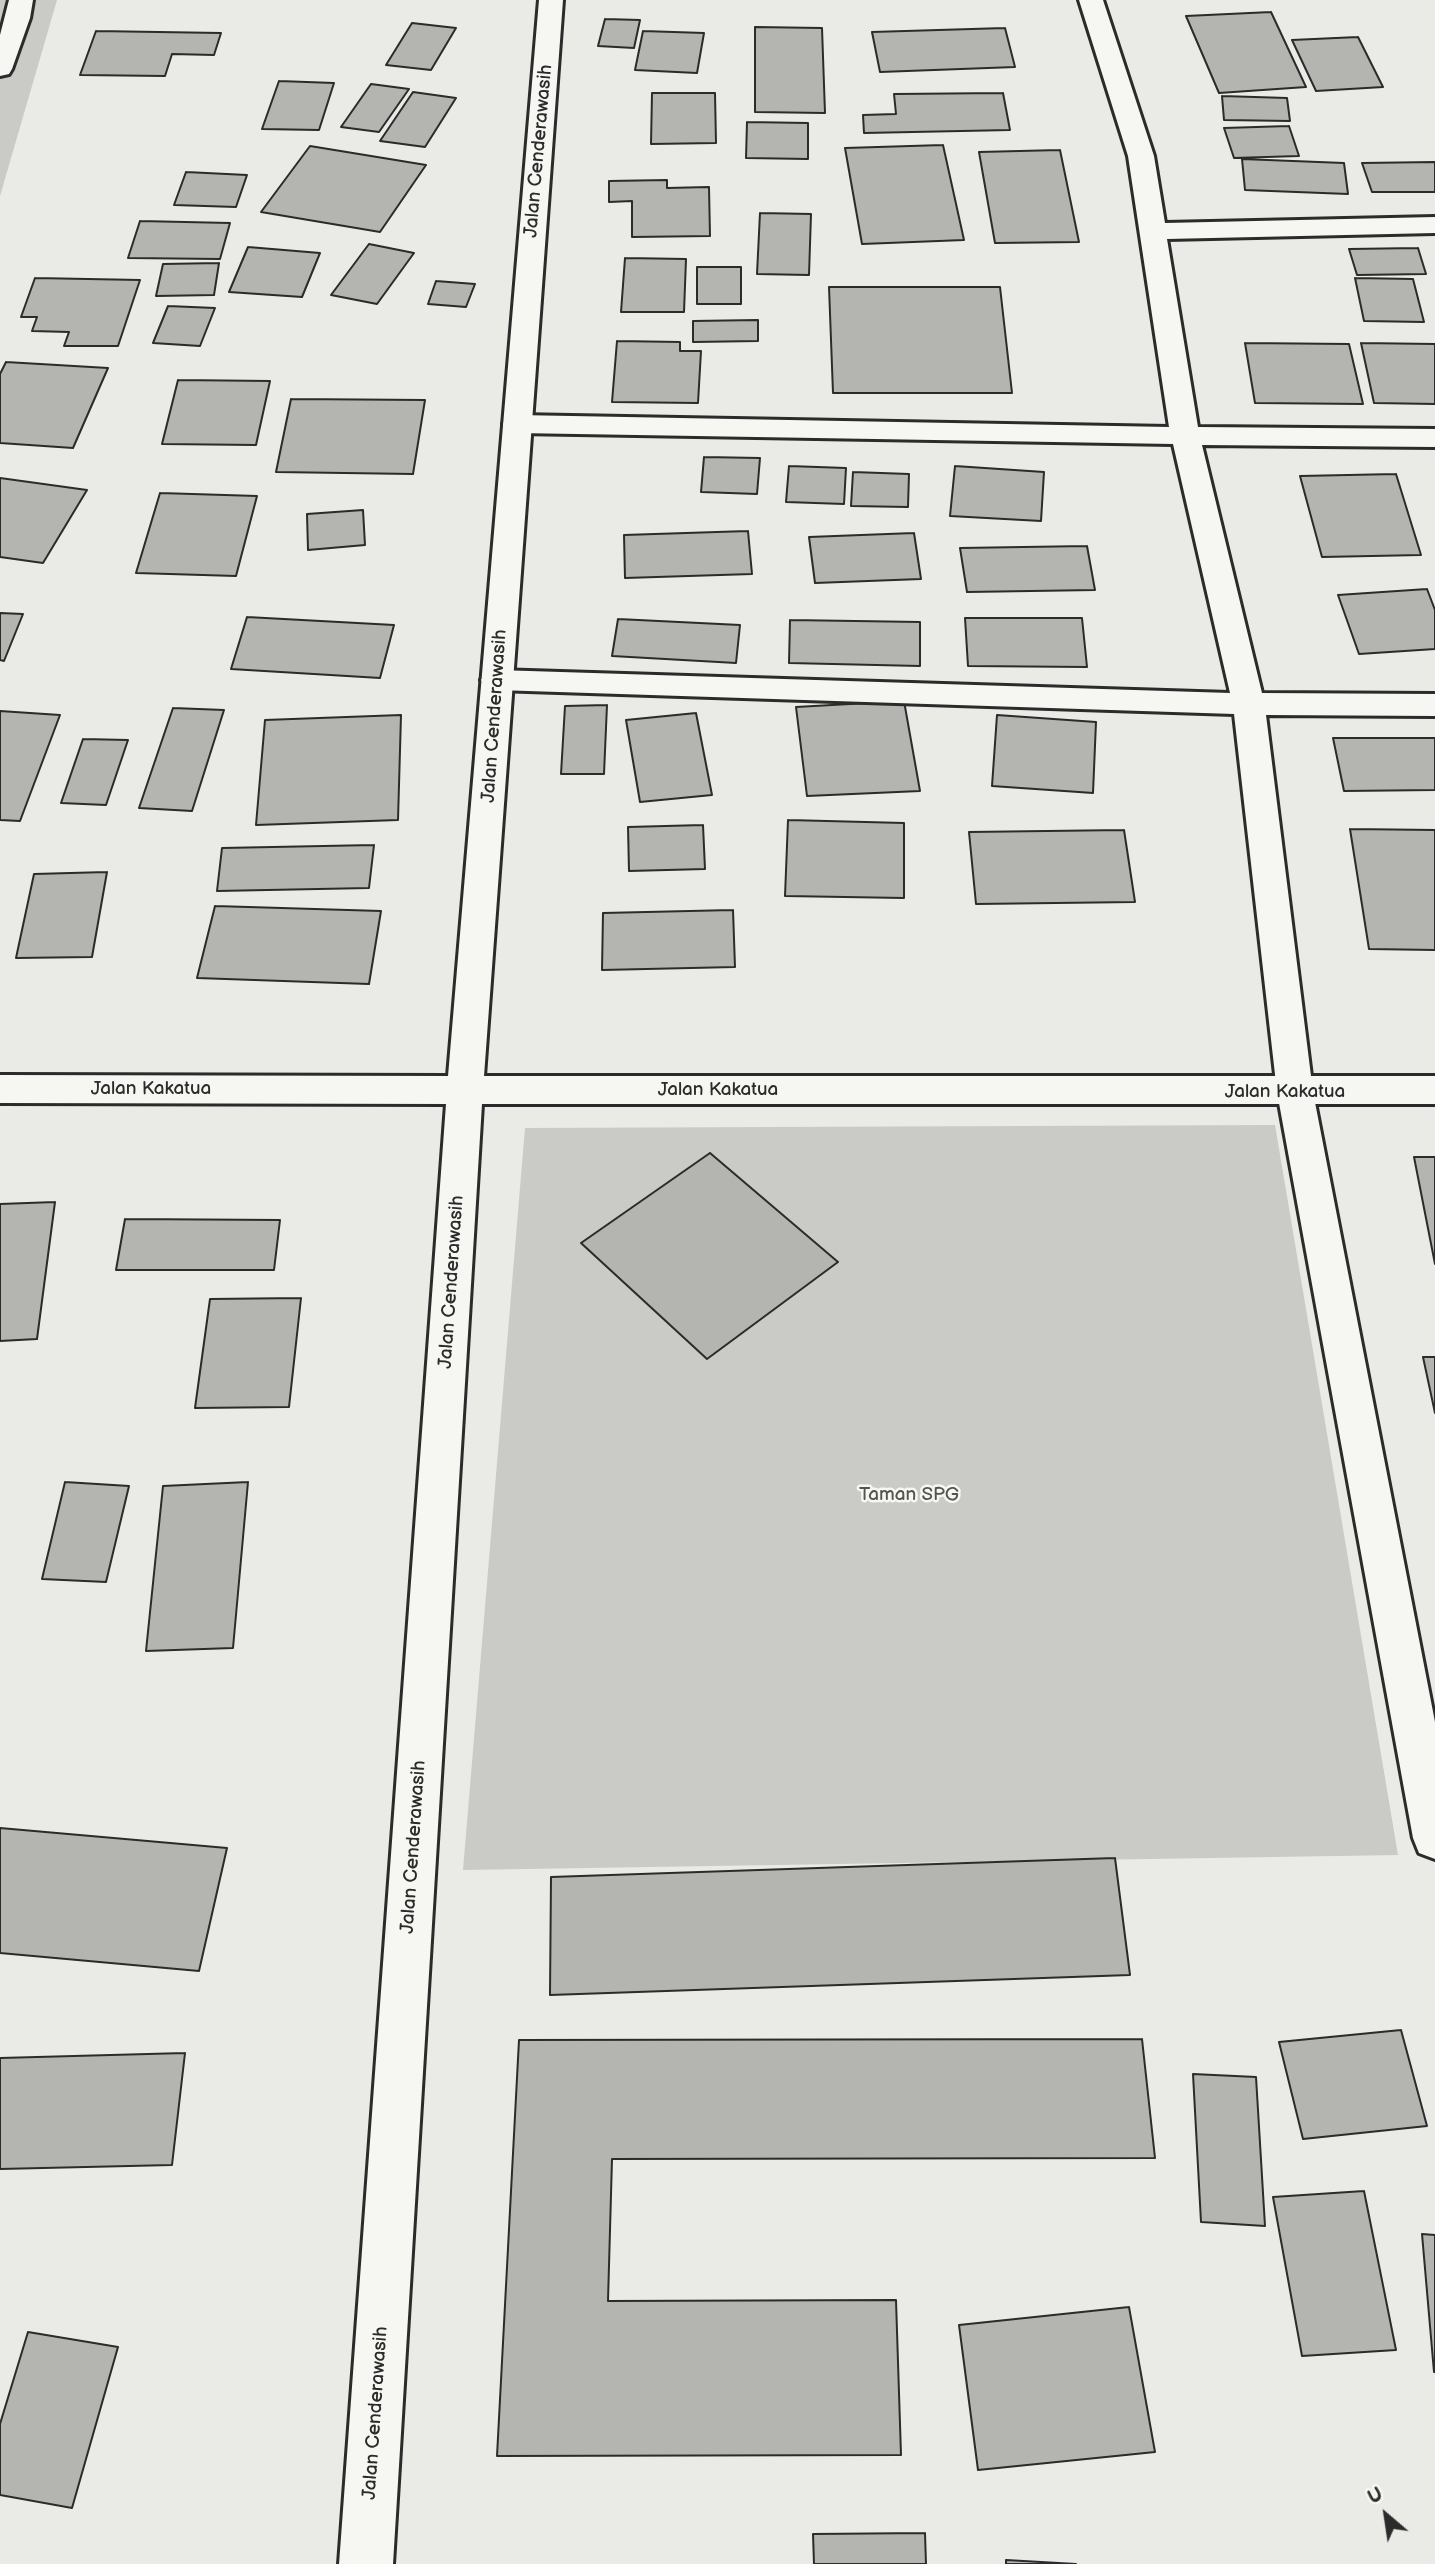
<!DOCTYPE html>
<style>
body{margin:0}
#map{position:relative;width:1435px;height:2564px;overflow:hidden;background:#eaeae6;font-family:"Balsamiq Sans",sans-serif}
canvas{display:block}
.north{position:absolute;left:1351px;top:2480px;width:70px;height:70px;-webkit-text-stroke:5px #f6f6f2;paint-order:stroke;rotate:331deg;font-size:19px;font-weight:700;line-height:28px;text-align:center;color:#2b2b2b}
.north::after{content:'';display:block;margin:auto;width:24px;height:32px;background:#2b2b2b;clip-path:polygon(50% 0,100% 100%,50% 72%,0 100%)}
</style>
<div id="map">
<canvas width="1435" height="2564"></canvas>
<div class="north">U</div>
</div>
<script>
const g = document.querySelector('canvas').getContext('2d');
g.lineJoin = 'round';
function paint(path, color) {
  g.fillStyle = color;
  g.fill(path, 'evenodd');
}
function poly(rows) {
  const path = new Path2D();
  for (const r of rows) {
    path.moveTo(r[0], r[1]);
    for (let i = 2; i < r.length; i += 2) path.lineTo(r[i], r[i + 1]);
  }
  return path;
}
function strokePath(path, color, width, dash) {
  g.strokeStyle = color;
  g.lineWidth = width;
  g.lineCap = dash ? 'butt' : 'round';
  g.setLineDash(dash || []);
  g.stroke(path);
}
function label(font, color, halo, rows, align = 'center') {
  g.font = font + ' "Balsamiq Sans",sans-serif';
  g.lineWidth = 5;
  g.setLineDash([]);
  g.textBaseline = 'middle';
  g.strokeStyle = halo;
  g.fillStyle = color;
  for (const [text, x, y, turn = 0] of rows) {
    g.save();
    g.translate(x, y);
    g.rotate((+turn || 0) * Math.PI / 180);
    g.textAlign = isNaN(turn) ? turn : align;
    if (halo) g.strokeText(text, 0, 0);
    g.fillText(text, 0, 0);
    g.restore();
  }
}
paint(poly([
 [0,0,57,0,0,196],
 [1275,1125,1398,1855,463,1870,525,1128]
]), '#cacac7');
const building = poly([
 [1271,12,1306,87,1219,93,1186,16,1271,12],
 [605,19,640,20,634,48,598,46,605,19],
 [412,23,456,28,431,70,386,65,412,23],
 [755,27,822,28,825,113,755,112,755,27],
 [1005,28,1015,67,880,72,872,32,1005,28],
 [96,31,221,33,214,55,172,54,165,76,80,75,96,31],
 [643,31,704,33,697,73,635,70,643,31],
 [1358,37,1383,87,1316,91,1292,40,1358,37],
 [279,81,334,83,319,130,262,129,279,81],
 [371,84,409,89,379,132,341,127,371,84],
 [413,92,456,98,425,147,380,141,413,92],
 [652,93,715,93,716,143,651,144,652,93],
 [1003,93,1010,130,864,133,863,115,896,114,894,94,1003,93],
 [1222,96,1287,98,1290,121,1224,120,1222,96],
 [747,122,808,123,808,159,746,158,747,122],
 [1289,126,1299,156,1234,158,1224,128,1289,126],
 [943,145,964,240,862,244,845,148,943,145],
 [310,146,426,165,380,232,261,212,310,146],
 [1060,150,1079,242,995,243,979,152,1060,150],
 [1242,159,1344,163,1348,194,1245,190,1242,159],
 [1435,162,1435,192,1372,192,1362,163,1435,162],
 [186,172,247,175,236,207,174,205,186,172],
 [667,180,667,188,709,187,710,236,632,237,632,201,609,202,609,181,667,180],
 [760,213,811,214,809,275,757,274,760,213],
 [140,221,230,223,220,259,128,258,140,221],
 [369,244,414,253,377,304,331,295,369,244],
 [248,247,320,253,302,297,229,292,248,247],
 [1418,248,1426,274,1357,275,1349,249,1418,248],
 [625,258,686,259,684,312,621,312,625,258],
 [219,263,214,295,156,296,163,264,219,263],
 [697,267,741,267,741,304,697,304,697,267],
 [35,278,140,280,118,346,64,346,69,332,32,331,37,317,21,317,35,278],
 [1355,278,1413,279,1424,322,1364,321,1355,278],
 [436,281,475,284,466,307,428,304,436,281],
 [829,287,1000,287,1012,393,833,393,829,287],
 [168,306,215,308,200,346,153,343,168,306],
 [758,320,758,341,693,342,693,321,758,320],
 [617,341,680,342,680,351,701,351,698,403,612,402,617,341],
 [1245,343,1349,344,1363,404,1255,403,1245,343],
 [1361,343,1435,344,1435,404,1374,403,1361,343],
 [6,362,108,368,73,448,0,443,0,374,6,362],
 [178,380,270,381,256,445,162,444,178,380],
 [291,399,425,400,413,474,276,472,291,399],
 [704,457,760,458,757,494,701,492,704,457],
 [789,466,846,468,844,504,786,502,789,466],
 [955,466,1044,472,1041,521,950,516,955,466],
 [853,472,909,474,908,507,851,506,853,472],
 [1396,474,1421,555,1322,557,1300,476,1396,474],
 [0,478,87,490,43,563,0,557,0,478],
 [160,493,257,496,236,576,136,573,160,493],
 [363,510,365,545,308,550,307,514,363,510],
 [748,531,752,574,625,578,624,535,748,531],
 [914,533,921,579,815,583,809,537,914,533],
 [1087,546,1095,590,967,592,960,548,1087,546],
 [1427,589,1435,610,1435,649,1359,654,1338,595,1427,589],
 [0,613,23,614,4,661,0,660,0,613],
 [247,617,394,625,380,678,231,669,247,617],
 [965,618,1082,618,1087,667,968,666,965,618],
 [618,619,740,625,736,663,612,656,618,619],
 [790,620,920,622,920,666,789,663,790,620],
 [904,701,920,791,807,796,796,707,904,701],
 [607,705,604,774,561,774,565,706,607,705],
 [173,708,224,710,192,811,139,808,173,708],
 [0,711,60,715,20,821,0,820,0,711],
 [696,713,712,795,640,802,626,720,696,713],
 [401,715,398,820,256,825,265,720,401,715],
 [997,715,1096,722,1093,793,992,786,997,715],
 [1333,738,1435,738,1435,790,1344,791,1333,738],
 [83,739,128,740,106,805,61,803,83,739],
 [788,820,904,823,904,898,785,896,788,820],
 [703,825,705,869,629,871,628,827,703,825],
 [1350,829,1435,830,1435,950,1369,949,1350,829],
 [1124,830,1135,902,976,904,969,832,1124,830],
 [374,845,369,888,217,891,222,848,374,845],
 [107,872,92,957,16,958,34,874,107,872],
 [215,906,381,911,369,984,197,978,215,906],
 [733,910,735,967,602,970,603,913,733,910],
 [710,1153,838,1262,707,1359,581,1243,710,1153],
 [1414,1157,1435,1157,1435,1264,1414,1157],
 [55,1202,37,1339,0,1341,0,1204,55,1202],
 [125,1219,280,1220,274,1270,116,1270,125,1219],
 [301,1298,289,1407,195,1408,210,1299,301,1298],
 [1423,1357,1435,1357,1435,1413,1423,1357],
 [65,1482,129,1486,106,1582,42,1579,65,1482],
 [248,1482,233,1648,146,1651,163,1486,248,1482],
 [0,1828,227,1848,199,1971,0,1953,0,1828],
 [1115,1858,1130,1975,550,1995,551,1877,1115,1858],
 [1401,2030,1427,2126,1303,2139,1279,2042,1401,2030],
 [1142,2039,1155,2158,612,2159,608,2301,896,2300,901,2455,497,2456,519,2040,1142,2039],
 [185,2053,172,2165,0,2169,0,2058,185,2053],
 [1193,2074,1256,2077,1265,2226,1201,2222,1193,2074],
 [1364,2191,1396,2350,1302,2356,1273,2197,1364,2191],
 [1422,2234,1435,2235,1435,2372,1434,2372,1422,2234],
 [1129,2307,1155,2452,978,2470,959,2325,1129,2307],
 [28,2332,118,2347,72,2508,0,2495,0,2424,28,2332],
 [925,2533,926,2564,814,2564,813,2534,925,2533],
 [1006,2560,1076,2564,1006,2564,1006,2560]
]);
paint(building, '#b4b4b1');
strokePath(building, '#2b2b2b', 2);
const minor = poly([
 [9,0,33,0,30,18,12,69,9,74,0,76,0,35,9,0],
 [1079,0,1103,0,1154,156,1165,223,1435,217,1435,233,1167,239,1198,427,1435,429,1435,447,1202,445,1262,693,1435,694,1435,716,1266,715,1313,1092,1435,1722,1435,1859,1419,1853,1413,1838,1277,1092,1234,714,497,690,486,687,481,680,486,673,497,670,1230,693,1173,444,517,433,507,430,503,424,507,418,517,415,1169,427,1128,156,1079,0]
]);
const tertiary = poly([
 [539,0,563,0,484,1076,1435,1076,1435,1104,482,1104,393,2564,339,2564,446,1104,0,1103,0,1075,448,1076,539,0]
]);
strokePath(minor, '#2b2b2b', 6);
strokePath(tertiary, '#2b2b2b', 6);
paint(minor, '#f6f6f2');
paint(tertiary, '#f6f6f2');
label('19px', '#2b2b2b', '#f6f6f2', [
 ["Jalan Cenderawasih",539,151,-85],
 ["Jalan Cenderawasih",495,716,-86],
 ["Jalan Kakatua",151,1089],
 ["Jalan Kakatua",718,1090],
 ["Jalan Kakatua",1285,1092],
 ["Jalan Cenderawasih",452,1282,-86],
 ["Jalan Cenderawasih",414,1847,-86],
 ["Jalan Cenderawasih",376,2413,-86]
]);
label('19px', '#535352', '#f6f6f2', [
 ["Taman SPG",909,1495]
]);
</script>
